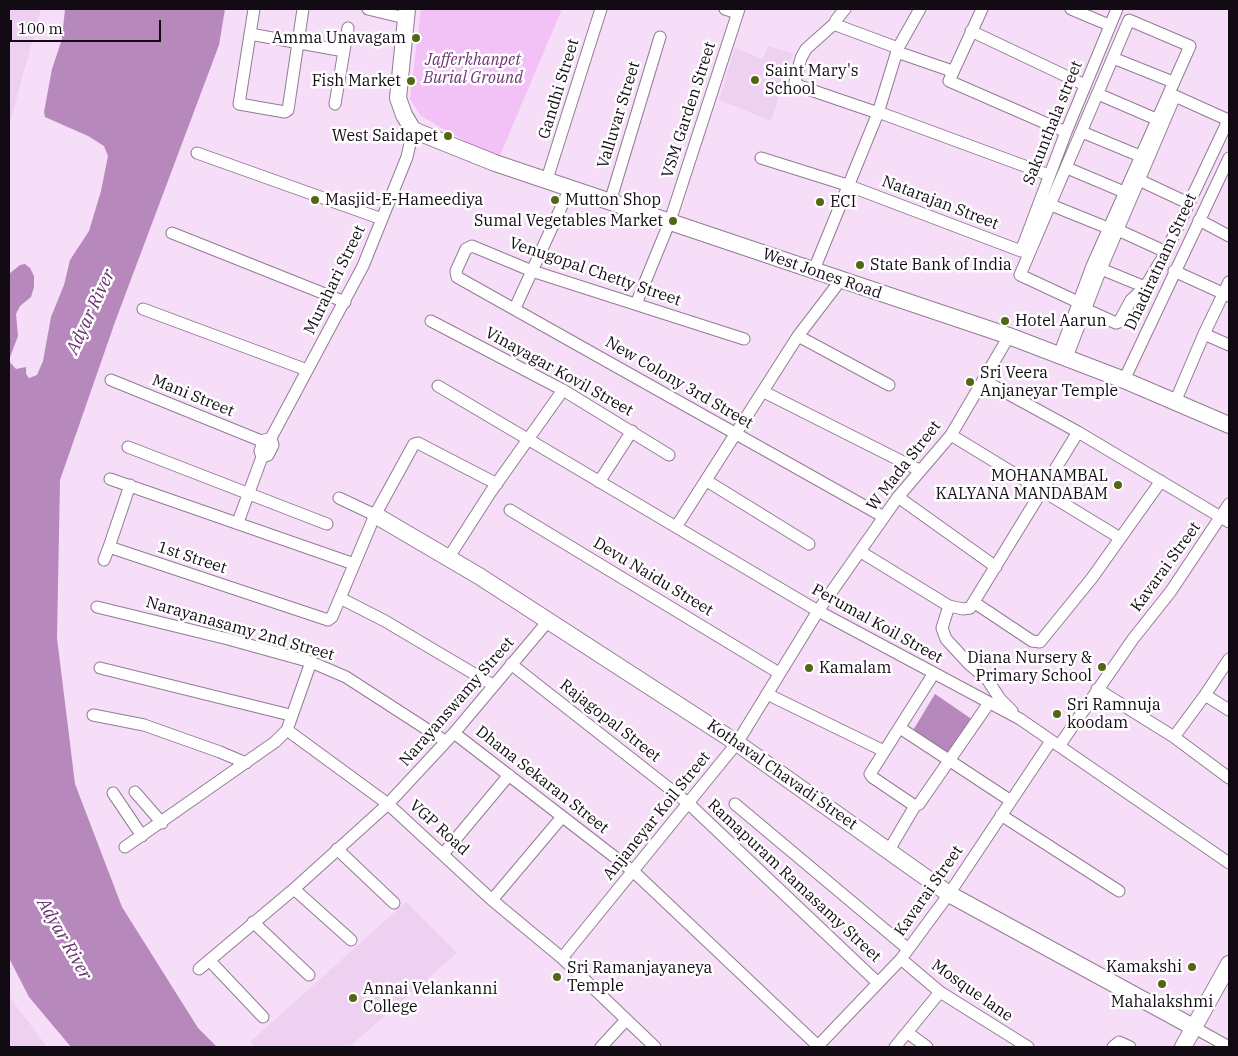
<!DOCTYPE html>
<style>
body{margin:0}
#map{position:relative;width:1238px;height:1056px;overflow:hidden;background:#f6ddf8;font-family:"IBM Plex Serif",serif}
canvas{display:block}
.frame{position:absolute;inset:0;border:10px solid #130b14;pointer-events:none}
.scale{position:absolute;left:10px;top:20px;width:151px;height:22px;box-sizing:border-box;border:2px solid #130b14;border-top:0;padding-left:6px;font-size:15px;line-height:18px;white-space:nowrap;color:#130b14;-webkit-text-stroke:4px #fff;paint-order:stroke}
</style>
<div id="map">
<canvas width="1238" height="1056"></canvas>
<div class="frame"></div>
<div class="scale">100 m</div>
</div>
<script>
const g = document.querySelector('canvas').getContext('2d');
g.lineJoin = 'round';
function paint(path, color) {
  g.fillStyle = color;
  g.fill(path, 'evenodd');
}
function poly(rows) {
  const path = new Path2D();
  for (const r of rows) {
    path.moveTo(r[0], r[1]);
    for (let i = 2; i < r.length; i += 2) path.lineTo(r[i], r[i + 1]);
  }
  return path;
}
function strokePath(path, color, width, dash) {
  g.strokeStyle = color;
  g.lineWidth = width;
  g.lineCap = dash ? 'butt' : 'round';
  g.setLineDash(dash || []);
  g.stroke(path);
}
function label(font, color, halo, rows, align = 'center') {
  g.font = font + ' "IBM Plex Serif",serif';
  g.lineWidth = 5;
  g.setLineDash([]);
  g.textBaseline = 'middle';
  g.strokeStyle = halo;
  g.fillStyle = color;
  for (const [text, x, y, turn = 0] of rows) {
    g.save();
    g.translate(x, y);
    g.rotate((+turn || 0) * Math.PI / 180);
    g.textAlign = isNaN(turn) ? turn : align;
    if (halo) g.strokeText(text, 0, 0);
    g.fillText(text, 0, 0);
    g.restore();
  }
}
paint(poly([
 [9,9,41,9,9,126],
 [768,46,793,53,771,121,719,100,735,48,763,59],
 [406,902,457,953,349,1047,255,1047,250,1042],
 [9,996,47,1047,9,1047]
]), '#eed0f0');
paint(poly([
 [421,9,562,9,498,160,421,116,410,99]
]), '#f2c2f6');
paint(poly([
 [65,9,225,9,219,45,115,322,60,480,57,638,75,784,122,907,198,1028,217,1047,71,1047,29,997,9,958,9,361,16,369,26,367,26,374,29,378,37,375,43,361,51,317,64,285,70,260,89,231,101,191,108,156,104,146,88,136,45,117,44,112,52,69,62,39],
 [25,264,30,268,34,276,34,287,31,297,20,306,16,314,18,336,9,360,9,274,20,265],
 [935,694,973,720,950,756,912,732]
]), '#b788bb');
const street = poly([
 [254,9,239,104,285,112,288,110,303,9],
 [368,9,405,18],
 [725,9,737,13],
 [845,9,836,20,836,25,898,48],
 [982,9,949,81,1066,132],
 [1071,9,1109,25],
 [835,23,806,49,801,58,795,82,799,86,878,113],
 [971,31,1085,85],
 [250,34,344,51,335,104],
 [344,51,348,28],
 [897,52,952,71],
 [1113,58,1173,82],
 [1098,94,1156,119],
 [878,112,1049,175],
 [1082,132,1140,156],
 [197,153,382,219],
 [761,158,847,185,1021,251,1066,132,1117,9],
 [1067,168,1124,192],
 [547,179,601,9],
 [1139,180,1188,203],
 [610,202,660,37],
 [1051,205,1108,228],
 [1199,220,1229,236],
 [1118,230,1166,252],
 [172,233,345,302],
 [1174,271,1229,296],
 [813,272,878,113,898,48,920,9],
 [636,304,670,221,739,9],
 [515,308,570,188],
 [143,309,307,370],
 [1085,309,1116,323,1119,322,1131,300,1145,287,1166,252,1226,125,1226,119,1175,96,1101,269],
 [431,321,563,390,669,455],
 [1204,334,1229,345],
 [798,336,889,385],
 [744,339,532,271,472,246,466,249,456,271,457,277,884,517],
 [1059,355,1092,266,1190,46,1129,20,1020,275,1078,302],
 [1067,357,1101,269,1145,287],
 [111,380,264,442],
 [983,380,1078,432,1229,522],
 [1124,380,1229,158],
 [438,386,818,611,1020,719,1229,863],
 [764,392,919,470],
 [1175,402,1204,334,1229,282],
 [951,435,1120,538],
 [271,438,363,266,407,157,413,130],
 [128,447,327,524],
 [262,457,268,455,273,445,271,438],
 [110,479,354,564],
 [707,481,809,544],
 [599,482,632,431],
 [130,485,109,547,328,620,332,617,375,515,414,444,418,443,497,484],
 [898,497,996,567],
 [339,498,375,515],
 [510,510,779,673],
 [238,522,262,457,260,451,264,440,269,439],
 [676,527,798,336,840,281],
 [861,552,949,606,963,609,970,608,1078,432],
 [449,557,490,493,563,390],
 [104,560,109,547],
 [340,598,385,621,493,685],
 [975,603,1032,641,1040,642,1092,578,1161,481],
 [949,606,942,628,946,639,969,664,987,679,1000,699,1012,711],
 [97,607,228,639,311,662,346,677,445,741],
 [1229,659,1205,695,1229,710],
 [511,664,688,803,878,983],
 [100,668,290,715],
 [1097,689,1174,737,1229,778],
 [767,694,884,751],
 [93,715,144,725,220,752,246,763],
 [900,728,1011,801],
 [287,730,388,804,492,900,562,958,655,1047],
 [454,733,634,872,818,1046],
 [1174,737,1205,695],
 [1059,746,1133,639,1171,591,1229,504],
 [135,792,162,823],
 [113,793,142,836],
 [735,804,908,949],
 [915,806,872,777,870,774,934,673],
 [1001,815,1119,891],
 [125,847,275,742,287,730,311,662],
 [337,849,394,903],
 [889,850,915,806,919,804,989,703],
 [444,853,509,775],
 [294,889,351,940],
 [492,900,562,817],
 [253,922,309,975],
 [562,958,737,743,818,611,898,497,951,435,1009,336],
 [901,959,940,992,1028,1047],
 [209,960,263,1017],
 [199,969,294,889,388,804,454,733,549,620],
 [1193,1027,1229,1047],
 [908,1033,927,1047],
 [601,1047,626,1020],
 [817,1047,901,959,949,894,1051,741],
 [895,1047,940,992],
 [1113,1047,1119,1042,1130,1047]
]);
const secondary = poly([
 [407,9,398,98,404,115,413,130,495,163,1009,336,1124,380,1229,425],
 [375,515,479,576,737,743,949,894,1193,1027],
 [1183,1047,1229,964]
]);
strokePath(street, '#927c94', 13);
strokePath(secondary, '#927c94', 18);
strokePath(street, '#fff', 11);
strokePath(secondary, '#fff', 16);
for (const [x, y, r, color] of [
 [416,38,5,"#526613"],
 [755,80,5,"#526613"],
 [411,81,5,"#526613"],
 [448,136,5,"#526613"],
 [315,200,5,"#526613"],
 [555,200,5,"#526613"],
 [820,202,5,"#526613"],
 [673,221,5,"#526613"],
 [860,265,5,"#526613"],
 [1005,321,5,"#526613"],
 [970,382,5,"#526613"],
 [1118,485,5,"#526613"],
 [1102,667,5,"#526613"],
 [809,668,5,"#526613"],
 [1057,714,5,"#526613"],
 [1192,967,5,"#526613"],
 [557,977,5,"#526613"],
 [1162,984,5,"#526613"],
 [353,998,5,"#526613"]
]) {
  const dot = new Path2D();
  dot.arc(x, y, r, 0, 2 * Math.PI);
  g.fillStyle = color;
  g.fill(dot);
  strokePath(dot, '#fff', 2);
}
label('16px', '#130b14', '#fff', [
 ["Amma Unavagam",406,38,"right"],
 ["Saint Mary's",765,71],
 ["School",765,89],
 ["Fish Market",401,81,"right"],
 ["West Saidapet",438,136,"right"],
 ["Masjid-E-Hameediya",325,200],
 ["Mutton Shop",565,200],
 ["ECI",830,202],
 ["Sumal Vegetables Market",663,221,"right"],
 ["State Bank of India",870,265],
 ["Hotel Aarun",1015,321],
 ["Sri Veera",980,373],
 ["Anjaneyar Temple",980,391],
 ["MOHANAMBAL",1108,476,"right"],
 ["KALYANA MANDABAM",1108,494,"right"],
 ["Diana Nursery &",1092,658,"right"],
 ["Primary School",1092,676,"right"],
 ["Kamalam",819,668],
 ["Sri Ramnuja",1067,705],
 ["koodam",1067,723],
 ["Kamakshi",1182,967,"right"],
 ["Sri Ramanjayaneya",567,968],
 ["Temple",567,986],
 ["Annai Velankanni",363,989],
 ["College",363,1007],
 ["Mahalakshmi",1162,1002,"center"]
], 'left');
label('italic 16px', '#6e3474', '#fff', [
 ["Jafferkhanpet",473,60],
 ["Burial Ground",473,78]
]);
label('16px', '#130b14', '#fff', [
 ["Gandhi Street",559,89,-73],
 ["VSM Garden Street",689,110,-72],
 ["Valluvar Street",619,115,-73],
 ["Sakunthala street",1053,123,-68],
 ["Natarajan Street",940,203,21],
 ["Dhadiratnam Street",1161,262,-65],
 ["Venugopal Chetty Street",595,272,19],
 ["West Jones Road",822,274,19],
 ["Murahari Street",335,280,-64],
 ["Vinayagar Kovil Street",559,372,29],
 ["New Colony 3rd Street",679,383,30],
 ["Mani Street",193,396,22],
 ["W Mada Street",904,466,-52],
 ["1st Street",192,558,18],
 ["Kavarai Street",1166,567,-54],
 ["Devu Naidu Street",653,577,31],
 ["Perumal Koil Street",877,624,29],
 ["Narayanasamy 2nd Street",240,629,16],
 ["Narayanswamy Street",457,702,-49],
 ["Rajagopal Street",610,721,38],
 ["Kothaval Chavadi Street",782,775,35],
 ["Dhana Sekaran Street",542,780,38],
 ["Anjaneyar Koil Street",657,816,-51],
 ["VGP Road",439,828,42],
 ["Ramapuram Ramasamy Street",794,881,43],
 ["Kavarai Street",929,891,-55],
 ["Mosque lane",972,991,35]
]);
label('italic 18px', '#69306f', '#fff', [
 ["Adyar River",91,312,-65],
 ["Adyar River",64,939,60]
]);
</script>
